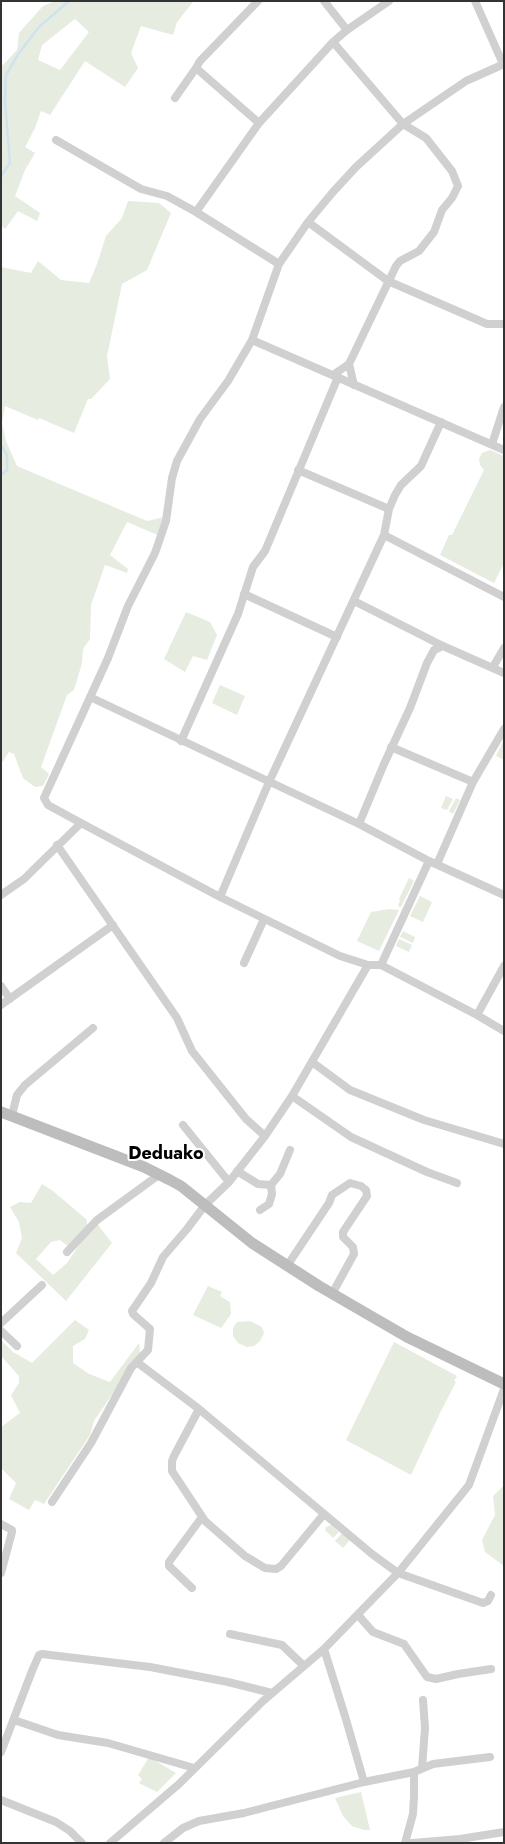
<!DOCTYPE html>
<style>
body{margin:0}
#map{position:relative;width:505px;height:1844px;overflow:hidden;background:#fff;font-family:Jost,sans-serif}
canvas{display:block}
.frame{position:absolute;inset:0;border:2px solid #333;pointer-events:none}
</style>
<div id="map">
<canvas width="505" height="1844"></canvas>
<div class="frame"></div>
</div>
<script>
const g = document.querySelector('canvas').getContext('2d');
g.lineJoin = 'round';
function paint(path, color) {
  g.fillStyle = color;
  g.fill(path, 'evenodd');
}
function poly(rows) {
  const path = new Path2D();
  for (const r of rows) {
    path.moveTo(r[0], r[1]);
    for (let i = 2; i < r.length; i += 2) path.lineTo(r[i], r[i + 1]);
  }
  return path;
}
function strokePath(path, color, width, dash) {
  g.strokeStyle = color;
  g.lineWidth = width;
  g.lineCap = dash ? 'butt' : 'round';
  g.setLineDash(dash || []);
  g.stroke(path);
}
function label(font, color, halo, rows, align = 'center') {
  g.font = font + ' Jost,sans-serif';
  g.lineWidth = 4;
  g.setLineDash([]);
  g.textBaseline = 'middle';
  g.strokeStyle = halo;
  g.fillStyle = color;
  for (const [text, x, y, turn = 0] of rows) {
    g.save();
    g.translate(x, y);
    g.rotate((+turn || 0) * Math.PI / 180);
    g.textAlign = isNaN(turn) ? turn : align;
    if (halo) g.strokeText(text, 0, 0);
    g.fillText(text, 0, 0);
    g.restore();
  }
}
paint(poly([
 [55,1,193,2,177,22,173,35,141,26,131,53,138,68,125,87,85,61,50,115,41,111,35,128,25,147,35,153,25,170,15,196,40,213,37,221,18,211,5,229,1,225,1,65,3,65,17,50,19,33,43,6],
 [75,19,89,32,60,70,38,60,42,45],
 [128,201,159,203,171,213,147,270,122,284,107,356,110,379,91,399,88,399,74,433,39,418,38,420,5,406,2,423,6,441,17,466,147,521,164,517,160,536,127,522,110,555,128,569,127,573,105,565,91,605,90,639,83,649,82,663,74,690,67,695,41,767,49,774,43,786,35,787,23,778,14,754,9,752,1,764,1,267,31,273,38,261,61,280,89,283,97,264,106,236,122,218],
 [490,450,504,456,504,563,494,583,440,555,449,535,452,535,484,470,480,465,479,459,482,453],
 [186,612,210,622,217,635,207,660,193,656,185,672,164,659],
 [220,685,245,696,237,715,212,703],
 [504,739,504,760,496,756],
 [446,796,453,799,447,810,441,808],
 [456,798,460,800,453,814,449,811],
 [409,878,414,881,401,907,398,906,400,900,399,899],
 [420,896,432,902,423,922,410,916],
 [389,909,399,910,379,951,357,941,371,912],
 [403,931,415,937,413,943,400,937],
 [399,939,412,945,409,952,396,946],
 [42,1184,53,1191,87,1220,87,1228,69,1247,60,1240,51,1242,36,1259,53,1275,67,1263,92,1226,98,1225,112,1243,66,1301,16,1253,22,1238,19,1222,10,1207,20,1202,31,1203],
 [208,1286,222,1292,220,1296,230,1302,231,1314,221,1328,193,1315],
 [75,1320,89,1330,85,1339,73,1346,73,1363,89,1374,110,1382,139,1343,140,1353,94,1421,90,1435,44,1504,35,1500,29,1510,9,1499,16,1483,1,1468,1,1427,20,1413,11,1395,19,1383,19,1376,1,1356,1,1343,2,1341,13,1352,32,1363],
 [250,1321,262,1327,264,1333,260,1341,254,1346,247,1347,238,1343,233,1336,233,1328,237,1322],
 [394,1342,457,1376,454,1381,456,1382,440,1413,411,1475,346,1440],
 [504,1485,504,1566,485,1552,482,1540,495,1515,493,1496],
 [331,1525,339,1532,333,1538,325,1530,326,1527],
 [342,1533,350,1540,343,1548,335,1541],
 [149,1757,176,1773,157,1792,139,1783,142,1779,138,1775],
 [361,1792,370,1830,364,1830,352,1826,343,1816,335,1798]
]), '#e6ecdf');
strokePath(poly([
 [1,176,10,163,5,102,6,75,19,53,39,27,69,1],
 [1,445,7,455,7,470,1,475]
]), '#cfe2ee', 2.5);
strokePath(poly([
 [324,1,347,30],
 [475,1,503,64],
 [333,42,403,124,426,138,452,171,458,186,452,198,442,210,434,232,419,251,400,261,396,266,349,364,333,375],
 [196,68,259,123],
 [175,98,196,68,200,61,258,1],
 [56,140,141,189,167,196,196,212,279,264],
 [196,212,259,123,333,42,347,30,389,1],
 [308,222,388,281,487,324,504,324],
 [252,340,504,450],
 [349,364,354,385],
 [492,444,504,407],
 [298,470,389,509],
 [384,535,504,597],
 [244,594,337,637],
 [354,601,443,646,504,673],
 [493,667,504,648],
 [90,697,359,824,429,861,504,895],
 [181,741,238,614,253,567,265,551,338,377],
 [391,747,473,782],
 [359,824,384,764,410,708,427,663,434,650,443,646],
 [57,845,177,1018,192,1051,246,1119,265,1136],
 [437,864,473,782,504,729],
 [1,895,24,879,81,823],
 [220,897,269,782,384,535,389,509,395,495,401,485,421,466,441,422],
 [244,963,264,919],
 [381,965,429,861],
 [504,966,477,1015,504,1031],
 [1,986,10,999],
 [1,1005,113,925],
 [477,1015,381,965,368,965,340,956,220,897,81,823,48,805,44,798,108,658,128,606,155,553,166,521,172,478,177,461,200,419,228,381,252,340,279,264,308,222,333,192,356,167,403,124,466,81,504,64],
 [312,1062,350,1090,424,1120,504,1144],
 [292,1096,351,1137,427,1172,457,1183],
 [12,1115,17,1095,25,1085,93,1028],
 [183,1125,229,1182],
 [237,1171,258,1184,271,1185,280,1174,290,1150],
 [260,1210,269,1204,272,1194,271,1185],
 [67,1252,97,1220,160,1174],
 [287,1266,329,1203,332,1195,350,1183,361,1186,366,1190,367,1196,343,1232,343,1237,353,1247,354,1254,332,1294],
 [1,1323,42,1285],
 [1,1331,17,1346],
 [138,1363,199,1409,372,1554,398,1573,483,1603,488,1601,491,1595],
 [199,1409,174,1456,172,1461,172,1471,205,1521,245,1556,265,1568,276,1569,281,1566,324,1514],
 [52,1502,91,1443,131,1368,148,1350,150,1329,133,1314,132,1311,151,1283,163,1257,187,1229,205,1205,229,1182,265,1136,292,1096,368,965],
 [1,1524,12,1530,12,1532,1,1573],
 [192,1588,169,1566,169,1562,202,1517],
 [358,1615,373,1632,404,1644,427,1677,436,1679,458,1674,491,1669],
 [230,1634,282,1645,304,1666],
 [324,1649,345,1716,364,1782],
 [14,1720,58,1735,108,1743,194,1768],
 [1,1752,32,1671,39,1655,42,1654,150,1667,228,1682,272,1693],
 [422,1768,425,1728,423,1700],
 [1,1800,56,1822,70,1831,82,1843],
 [110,1843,179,1784,263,1701,324,1649,398,1573,469,1485,504,1389],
 [164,1843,183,1828,199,1821,244,1813,364,1782,414,1772,433,1764,490,1757],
 [405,1843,413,1814,414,1797,414,1772],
 [412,1843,460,1839,504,1832]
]), '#d0d0d0', 8);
strokePath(poly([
 [1,1112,144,1167,170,1180,181,1186,252,1243,319,1286,407,1337,504,1384]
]), '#bdbdbd', 11);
label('bold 18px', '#000', '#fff', [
 ["Deduako",166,1155]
]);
</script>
